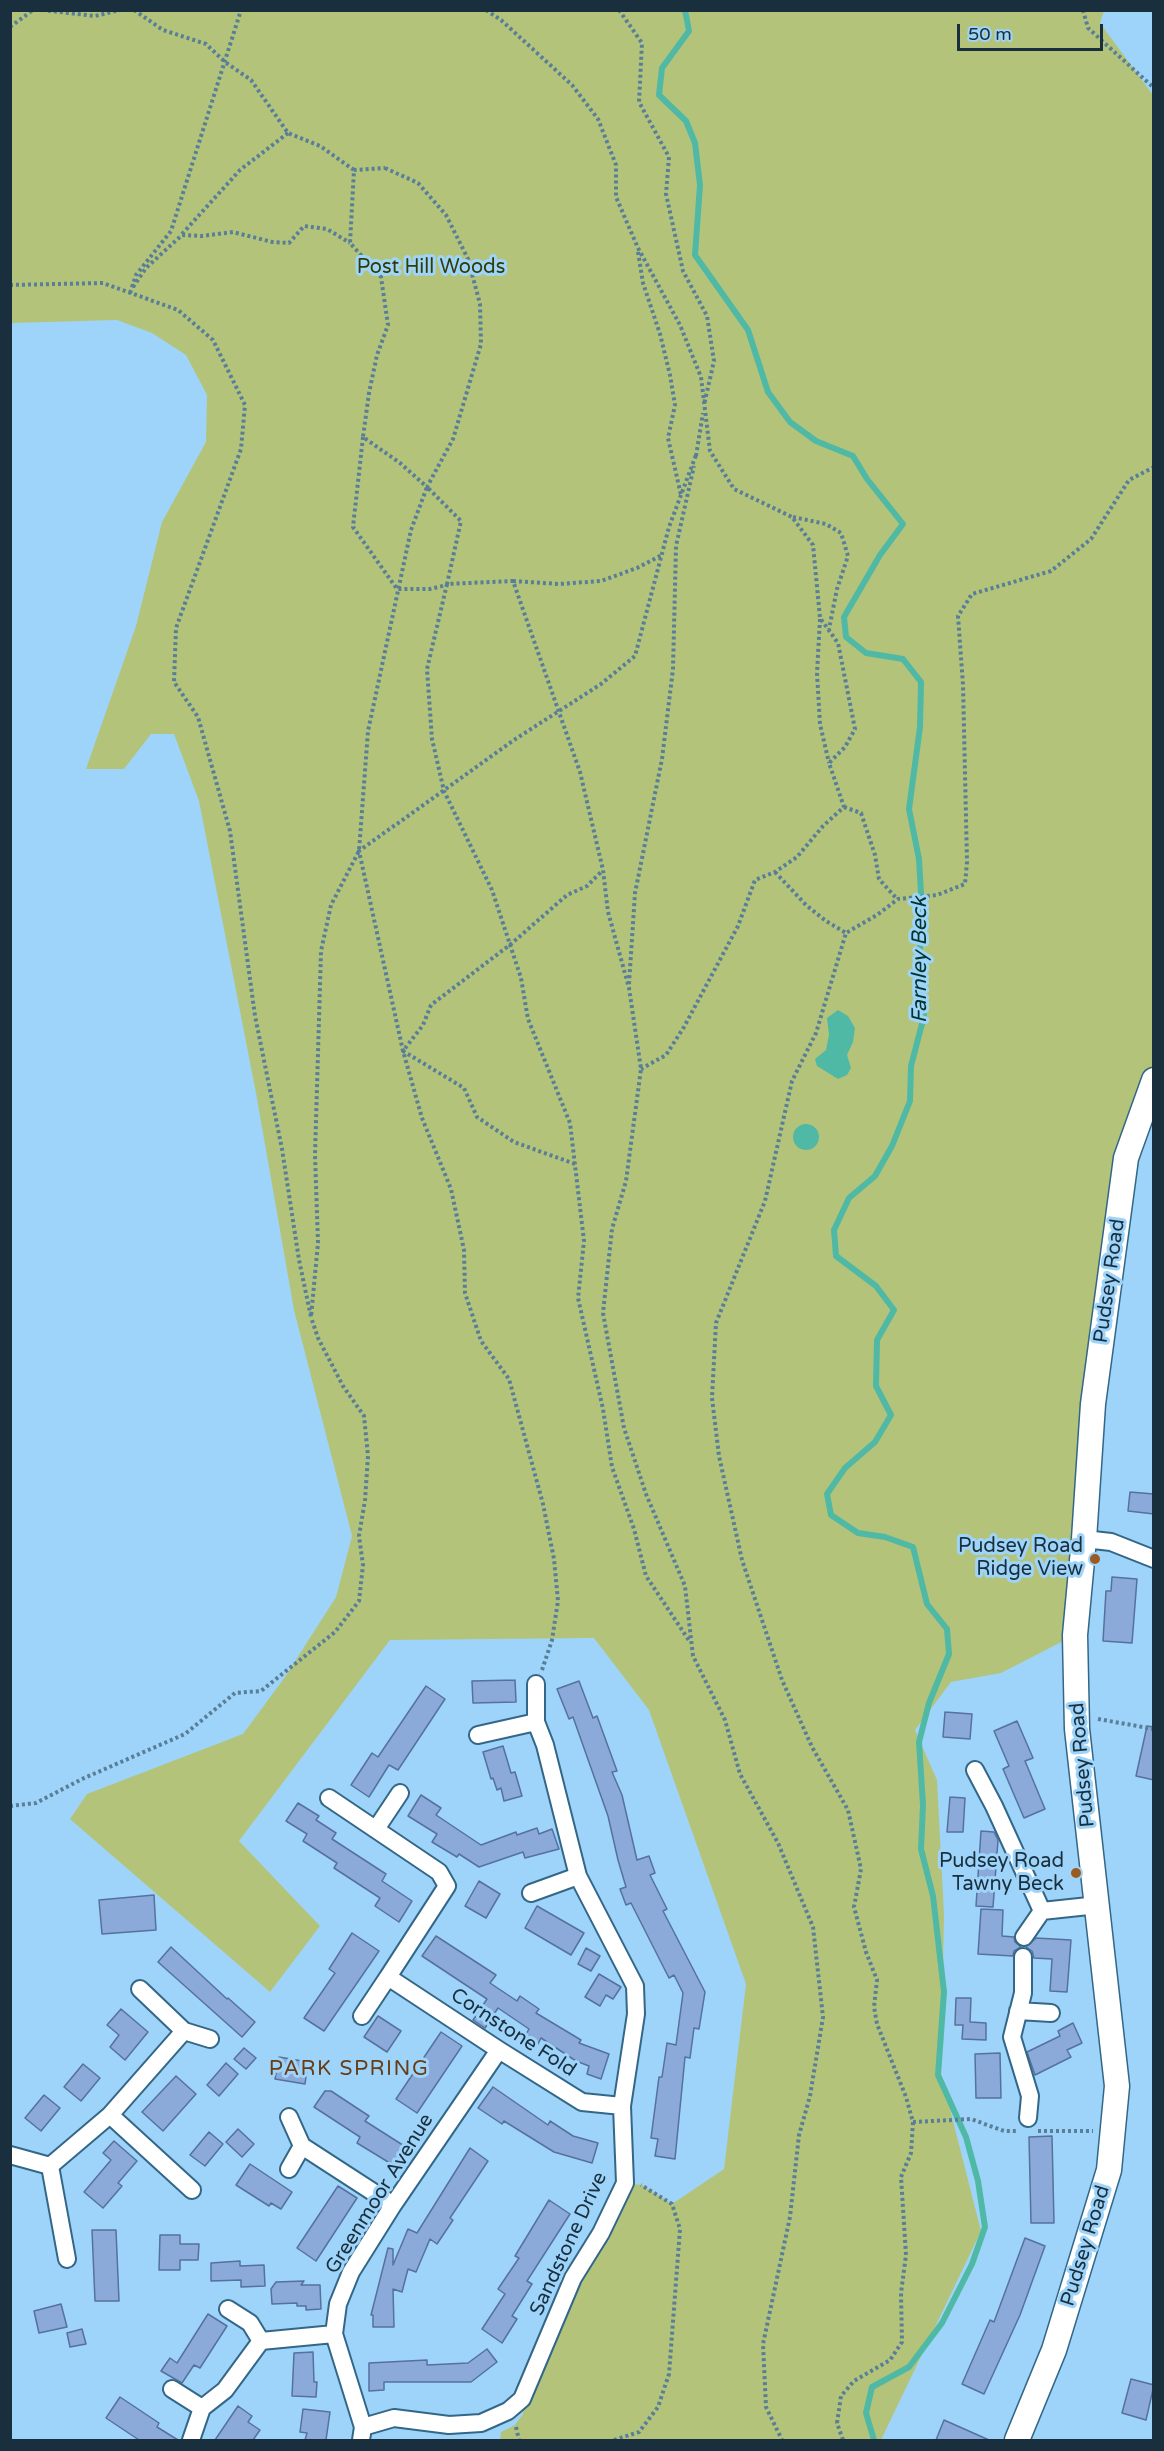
<!DOCTYPE html>
<style>
body{margin:0}
#map{position:relative;width:1164px;height:2451px;overflow:hidden;background:#9ed4f9;font-family:"Varela Round",sans-serif}
canvas{display:block}
.frame{position:absolute;inset:0;border:12px solid #192f3e;pointer-events:none}
.scale{position:absolute;left:957px;top:24px;width:146px;height:27px;box-sizing:border-box;border:3px solid #192f3e;border-top:0;padding-left:8px;font-size:18px;line-height:21px;white-space:nowrap;color:#192f3e;-webkit-text-stroke:4px #9ed4f9;paint-order:stroke}
</style>
<div id="map">
<canvas width="1164" height="2451"></canvas>
<div class="frame"></div>
<div class="scale">50 m</div>
</div>
<script>
const g = document.querySelector('canvas').getContext('2d');
g.lineJoin = 'round';
function paint(path, color) {
  g.fillStyle = color;
  g.fill(path, 'evenodd');
}
function poly(rows) {
  const path = new Path2D();
  for (const r of rows) {
    if (r.length === 3) {
      path.moveTo(r[0] + r[2], r[1]);
      path.arc(r[0], r[1], r[2], 0, 2 * Math.PI);
      continue;
    }
    path.moveTo(r[0], r[1]);
    for (let i = 2; i < r.length; i += 2) path.lineTo(r[i], r[i + 1]);
  }
  return path;
}
function strokePath(path, color, width, dash) {
  g.strokeStyle = color;
  g.lineWidth = width;
  g.lineCap = dash ? 'butt' : 'round';
  g.setLineDash(dash || []);
  g.stroke(path);
}
function label(font, color, halo, rows, align = 'center') {
  g.font = font + ' "Varela Round",sans-serif';
  g.lineWidth = 6;
  g.setLineDash([]);
  g.textBaseline = 'middle';
  g.strokeStyle = halo;
  g.fillStyle = color;
  for (const [text, x, y, turn = 0] of rows) {
    g.save();
    g.translate(x, y);
    g.rotate((+turn || 0) * Math.PI / 180);
    g.textAlign = isNaN(turn) ? turn : align;
    if (halo) g.strokeText(text, 0, 0);
    g.fillText(text, 0, 0);
    g.restore();
  }
}
paint(poly([
 [10,11,1104,11,1100,23,1153,95,1153,1080,1126,1158,1075,1635,1001,1673,951,1682,915,1730,937,1780,944,1914,941,2074,981,2231,881,2440,500,2440,501,2432,515,2425,523,2414,522,2399,625,2183,642,2185,672,2204,724,2169,746,1984,649,1710,594,1638,390,1640,239,1841,320,1926,270,1992,70,1819,87,1794,243,1734,285,1677,336,1597,352,1536,294,1310,256,1093,199,801,174,734,151,734,124,769,86,769,136,626,162,522,206,442,207,395,186,355,152,333,117,320,11,323]
]), '#b3c47a');
paint(poly([
 [838,1010,848,1016,855,1028,853,1042,847,1055,851,1068,847,1075,838,1079,817,1066,815,1059,826,1050,829,1035,827,1018],
 [806,1137,13]
]), '#4fb9a5');
strokePath(poly([
 [685,10,689,31,662,68,659,95,686,121,695,143,700,185,695,255,748,330,768,392,790,422,816,441,853,456,867,479,903,524,880,555,844,617,846,637,866,653,903,659,921,682,920,727,909,809,919,859,923,927,917,968,924,1016,911,1066,910,1101,892,1146,875,1176,849,1198,834,1230,836,1256,876,1286,894,1310,877,1340,876,1386,891,1415,875,1442,845,1468,827,1494,831,1515,858,1533,885,1537,913,1547,927,1604,947,1629,949,1654,929,1703,919,1742,923,1805,921,1849,933,1896,944,1992,938,2075,966,2137,978,2181,985,2227,972,2264,942,2323,909,2367,872,2387,866,2413,874,2440]
]), '#4fb9a5', 6);
const building = poly([
 [1130,1492,1154,1494,1154,1514,1128,1511,1130,1492],
 [1112,1577,1137,1579,1132,1643,1103,1641,1106,1591,1111,1591,1112,1577],
 [515,1680,516,1702,473,1703,472,1681,515,1680],
 [579,1681,593,1718,597,1716,617,1771,612,1772,622,1795,637,1860,649,1856,655,1873,650,1875,667,1909,663,1911,705,1992,699,2029,694,2028,690,2058,685,2057,675,2159,655,2156,658,2139,651,2138,659,2077,662,2077,667,2043,676,2045,683,1993,674,1975,669,1978,631,1903,626,1905,620,1889,626,1887,618,1860,608,1816,573,1717,569,1719,557,1689,579,1681],
 [426,1686,445,1699,398,1770,389,1765,369,1797,351,1785,372,1753,378,1757,426,1686],
 [945,1712,972,1714,970,1739,943,1737,945,1712],
 [1017,1721,1033,1758,1025,1761,1045,1809,1024,1818,1003,1769,1009,1766,994,1731,1017,1721],
 [1147,1726,1154,1727,1154,1780,1136,1776,1147,1726],
 [503,1746,511,1773,515,1772,522,1796,504,1801,501,1788,497,1790,493,1778,491,1779,483,1752,503,1746],
 [421,1795,441,1808,436,1815,481,1845,516,1832,517,1835,537,1828,539,1834,552,1829,559,1849,525,1858,523,1852,479,1867,459,1854,457,1857,432,1842,437,1834,408,1816,421,1795],
 [950,1797,965,1798,963,1832,947,1832,950,1797],
 [298,1803,319,1816,316,1820,336,1833,332,1839,386,1874,382,1881,412,1901,399,1922,375,1906,380,1898,334,1868,337,1863,303,1841,307,1834,286,1821,298,1803],
 [981,1831,994,1832,998,1840,993,1907,976,1906,981,1831],
 [479,1881,500,1894,486,1918,465,1906,479,1881],
 [154,1895,156,1930,102,1934,99,1900,154,1895],
 [537,1906,584,1933,571,1955,525,1928,537,1906],
 [981,1909,1003,1910,1002,1936,1014,1937,1015,1942,1021,1947,1014,1951,1013,1956,978,1954,981,1909],
 [352,1933,379,1951,324,2031,304,2018,335,1973,329,1969,352,1933],
 [436,1936,496,1975,490,1983,517,2001,520,1996,539,2009,536,2013,581,2040,579,2043,609,2054,601,2079,587,2074,589,2066,576,2061,541,2038,538,2044,525,2036,529,2029,498,2008,485,2028,473,2020,487,1999,422,1956,436,1936],
 [1036,1938,1071,1940,1067,1992,1050,1991,1052,1959,1034,1958,1032,1951,1026,1947,1036,1938],
 [171,1947,227,1999,228,1998,255,2022,242,2037,158,1962,171,1947],
 [586,1948,600,1956,591,1971,578,1964,586,1948],
 [599,1974,621,1987,613,1999,606,1995,600,2006,585,1997,599,1974],
 [956,1998,971,1998,970,2022,986,2023,986,2040,962,2039,963,2025,955,2025,956,1998],
 [121,2009,148,2032,125,2060,110,2047,119,2035,107,2025,121,2009],
 [378,2016,401,2031,387,2052,364,2037,378,2016],
 [1073,2023,1082,2043,1067,2050,1071,2057,1035,2075,1027,2052,1060,2036,1058,2031,1073,2023],
 [441,2032,462,2046,417,2113,396,2099,441,2032],
 [244,2048,256,2058,246,2069,234,2059,244,2048],
 [1000,2053,1001,2098,976,2098,975,2054,1000,2053],
 [279,2057,308,2062,305,2084,275,2079,279,2057],
 [226,2063,238,2074,219,2096,207,2085,226,2063],
 [83,2064,100,2078,81,2101,64,2087,83,2064],
 [176,2076,196,2094,163,2131,142,2112,176,2076],
 [493,2087,548,2125,550,2121,573,2136,598,2143,592,2163,554,2152,504,2121,502,2124,478,2108,493,2087],
 [325,2091,331,2091,369,2116,365,2121,409,2149,398,2168,357,2143,360,2137,314,2107,325,2091],
 [44,2095,60,2108,41,2131,25,2118,44,2095],
 [238,2129,254,2144,242,2157,226,2142,238,2129],
 [209,2132,223,2144,205,2166,190,2155,209,2132],
 [1052,2136,1054,2223,1031,2223,1029,2137,1052,2136],
 [114,2141,137,2161,118,2183,122,2186,103,2208,84,2192,111,2160,103,2153,114,2141],
 [470,2148,488,2161,450,2218,453,2220,437,2244,430,2239,416,2272,408,2269,402,2292,393,2289,394,2327,373,2327,373,2315,371,2315,388,2248,393,2249,393,2265,408,2229,417,2233,470,2148],
 [250,2164,292,2192,281,2209,271,2203,269,2206,236,2185,250,2164],
 [338,2186,357,2198,316,2261,297,2248,338,2186],
 [549,2200,570,2214,527,2281,532,2284,512,2316,517,2319,502,2343,482,2329,505,2294,498,2289,519,2258,515,2256,549,2200],
 [92,2230,116,2230,119,2301,95,2301,92,2230],
 [160,2235,180,2235,180,2244,199,2244,198,2260,180,2260,180,2270,159,2270,160,2235],
 [1025,2238,1045,2246,1020,2315,984,2394,962,2384,990,2320,994,2322,1025,2238],
 [240,2261,240,2266,264,2265,265,2286,241,2287,241,2280,211,2281,211,2263,240,2261],
 [304,2281,301,2285,320,2285,321,2309,306,2310,306,2306,297,2306,297,2303,272,2304,271,2289,276,2282,304,2281],
 [61,2304,67,2327,39,2333,34,2311,61,2304],
 [208,2314,227,2326,200,2368,194,2365,182,2383,161,2371,170,2358,177,2363,208,2314],
 [82,2329,86,2344,70,2347,67,2333,82,2329],
 [487,2349,497,2362,471,2382,384,2382,384,2390,369,2391,369,2363,427,2360,427,2365,468,2363,487,2349],
 [313,2352,314,2382,317,2382,316,2397,292,2396,294,2353,313,2352],
 [1131,2379,1154,2385,1146,2420,1122,2413,1131,2379],
 [120,2397,159,2423,157,2427,178,2440,139,2440,106,2418,120,2397],
 [238,2406,252,2416,248,2422,260,2430,253,2440,215,2440,238,2406],
 [303,2409,330,2412,326,2440,305,2440,307,2433,300,2432,303,2409],
 [944,2420,989,2440,936,2440,944,2420]
]);
paint(building, '#8caad9');
strokePath(building, '#55719d', 1.5);
const street = poly([
 [1084,1539,1111,1542,1154,1559],
 [536,1722,536,1684],
 [975,1770,994,1806,1042,1911,1024,1937],
 [329,1798,439,1872,447,1886,388,1977,499,2050,582,2102,622,2106],
 [376,1829,400,1793],
 [531,1893,578,1876],
 [1042,1911,1098,1905],
 [1023,1957,1023,1993,1012,2037,1030,2096,1028,2118],
 [1018,2011,1051,2013],
 [362,2016,388,1977],
 [184,2031,210,2039],
 [110,2115,192,2190],
 [289,2117,302,2146,393,2205],
 [10,2155,50,2166,110,2115,184,2031,140,1989],
 [50,2166,67,2259],
 [289,2169,302,2146],
 [228,2309,250,2323,261,2341],
 [172,2389,202,2408,225,2390,261,2341,334,2334],
 [363,2427,394,2418,449,2425,481,2423,508,2411,522,2399,573,2278,601,2233,625,2183,622,2106,636,2014,635,1986,578,1876,545,1745,536,1722,478,1735],
 [191,2440,202,2408],
 [361,2440,363,2427,334,2334,338,2304,351,2272,393,2205,499,2050]
]);
const secondary = poly([
 [1017,2440,1054,2350,1109,2170,1117,2086,1077,1729,1075,1635,1084,1539,1093,1404,1126,1158,1154,1080]
]);
strokePath(street, '#336788', 20);
strokePath(secondary, '#336788', 27);
strokePath(poly([
 [42,10,95,16,120,10],
 [134,10,163,30,206,44,225,62,251,80,288,133,320,146,354,170],
 [486,10,501,20,572,85,598,119,616,165,616,197,638,248,680,325,701,377,710,451,734,489,792,517,813,545,820,618,838,643,855,729,845,747,829,763,844,807,823,826,797,857,775,872,755,880,738,926,684,1027,666,1055,641,1069],
 [619,10,642,43,639,102,669,157,666,194,683,271,707,316,714,361,704,405],
 [1083,10,1088,28,1154,88],
 [10,27,33,10],
 [385,168,418,183,446,215,468,259,480,304,481,344,453,439,427,487,400,463,363,437,369,393,377,355,388,325,381,277,350,243,354,170,385,168],
 [182,234,240,170,288,133],
 [638,252,643,283,660,334,670,375,675,405,668,438,681,495],
 [10,285,103,283,178,310,213,340,245,405,241,449,176,628,174,682,198,717,230,831,255,1016,282,1149,299,1260,311,1317,318,1243,315,1155,321,951,331,905,359,851,368,731,411,530,427,487,461,521,447,584,513,581,580,772,603,870,608,912,629,988,641,1069,626,1181,612,1229,603,1313,624,1428,646,1494,685,1586,693,1656,725,1720,740,1774,778,1843,813,1927,823,2017,810,2096,799,2135,790,2217,763,2344,766,2407,782,2440],
 [133,287,146,268,182,235,202,236,233,232,272,242,289,243,304,226,327,229,350,243],
 [130,293,136,275,171,231,241,10],
 [363,437,353,527,397,589,430,589,447,585],
 [696,456,703,413],
 [793,517,826,524,841,533,848,556,837,589,829,629],
 [513,581,559,584,601,581,637,568,662,555],
 [447,584,427,669,432,739,444,791,492,890,521,978,528,1019,570,1123,584,1241,578,1298,603,1409,612,1467,634,1529,646,1576,690,1642],
 [820,619,817,673,820,724,829,763],
 [844,807,861,813,875,855,879,879,897,899],
 [775,872,806,905,826,921,846,933],
 [629,984,635,893,662,759,673,669,676,546,694,466],
 [575,1164,514,1142,477,1117,464,1088,403,1051,423,1025,431,1005,511,944,567,895,587,886,602,871],
 [542,1670,552,1640,558,1601,554,1559,543,1504,509,1379,481,1341,465,1293,464,1250,451,1189,422,1118,403,1051,359,851,514,740,601,684,635,656,669,527,696,455],
 [1098,1719,1154,1729],
 [10,1806,36,1803,82,1779,185,1734,235,1693,261,1691,335,1632,359,1601,363,1565,359,1536,365,1500,368,1456,364,1416,343,1386,318,1338,311,1317],
 [913,2122,971,2119,1004,2131,1018,2131],
 [1038,2131,1093,2131],
 [516,2427,519,2440],
 [614,2440,639,2432,658,2407,669,2374,680,2229,672,2204,641,2185],
 [843,2440,837,2423,841,2396,854,2381,890,2360,902,2342,901,2293,906,2255,901,2177,911,2153,913,2122,906,2097,877,2024,874,2007,877,1980,866,1952,854,1907,861,1869,848,1810,812,1747,782,1680,742,1560,719,1456,712,1398,716,1323,765,1201,792,1081,816,1033,846,933,877,915,898,899,937,895,965,884,967,862,963,685,958,616,972,594,1051,571,1091,539,1129,480,1154,467]
]), '#597e97', 4, [3, 3]);
strokePath(street, '#fff', 16);
strokePath(secondary, '#fff', 24);
for (const [x, y, r, color] of [
 [1095,1559,6,"#9a5b22"],
 [1076,1873,6,"#9a5b22"]
]) {
  const dot = new Path2D();
  dot.arc(x, y, r, 0, 2 * Math.PI);
  g.fillStyle = color;
  g.fill(dot);
  strokePath(dot, '#9ed4f9', 2);
}
label('20px', '#333c00', '#9ed4f9', [
 ["Post Hill Woods",431,268]
]);
label('20px', '#192f3e', '#9ed4f9', [
 ["Pudsey Road",1110,1281,-82],
 ["Pudsey Road",1083,1765,-95],
 ["Cornstone Fold",513,2033,33],
 ["Greenmoor Avenue",380,2194,-58],
 ["Sandstone Drive",569,2244,-65],
 ["Pudsey Road",1086,2246,-73]
]);
label('20px', '#192f3e', '#9ed4f9', [
 ["Pudsey Road",1083,1547],
 ["Ridge View",1083,1570],
 ["Pudsey Road",1064,1862],
 ["Tawny Beck",1064,1885]
], 'right');
label('italic 21px', '#02352d', '#9ed4f9', [
 ["Farnley Beck",920,960,-90]
]);
g.letterSpacing = '1.5px';
label('21px', '#683d16', '#9ed4f9', [
 ["PARK SPRING",349,2069]
]);
g.letterSpacing = '0px';
</script>
